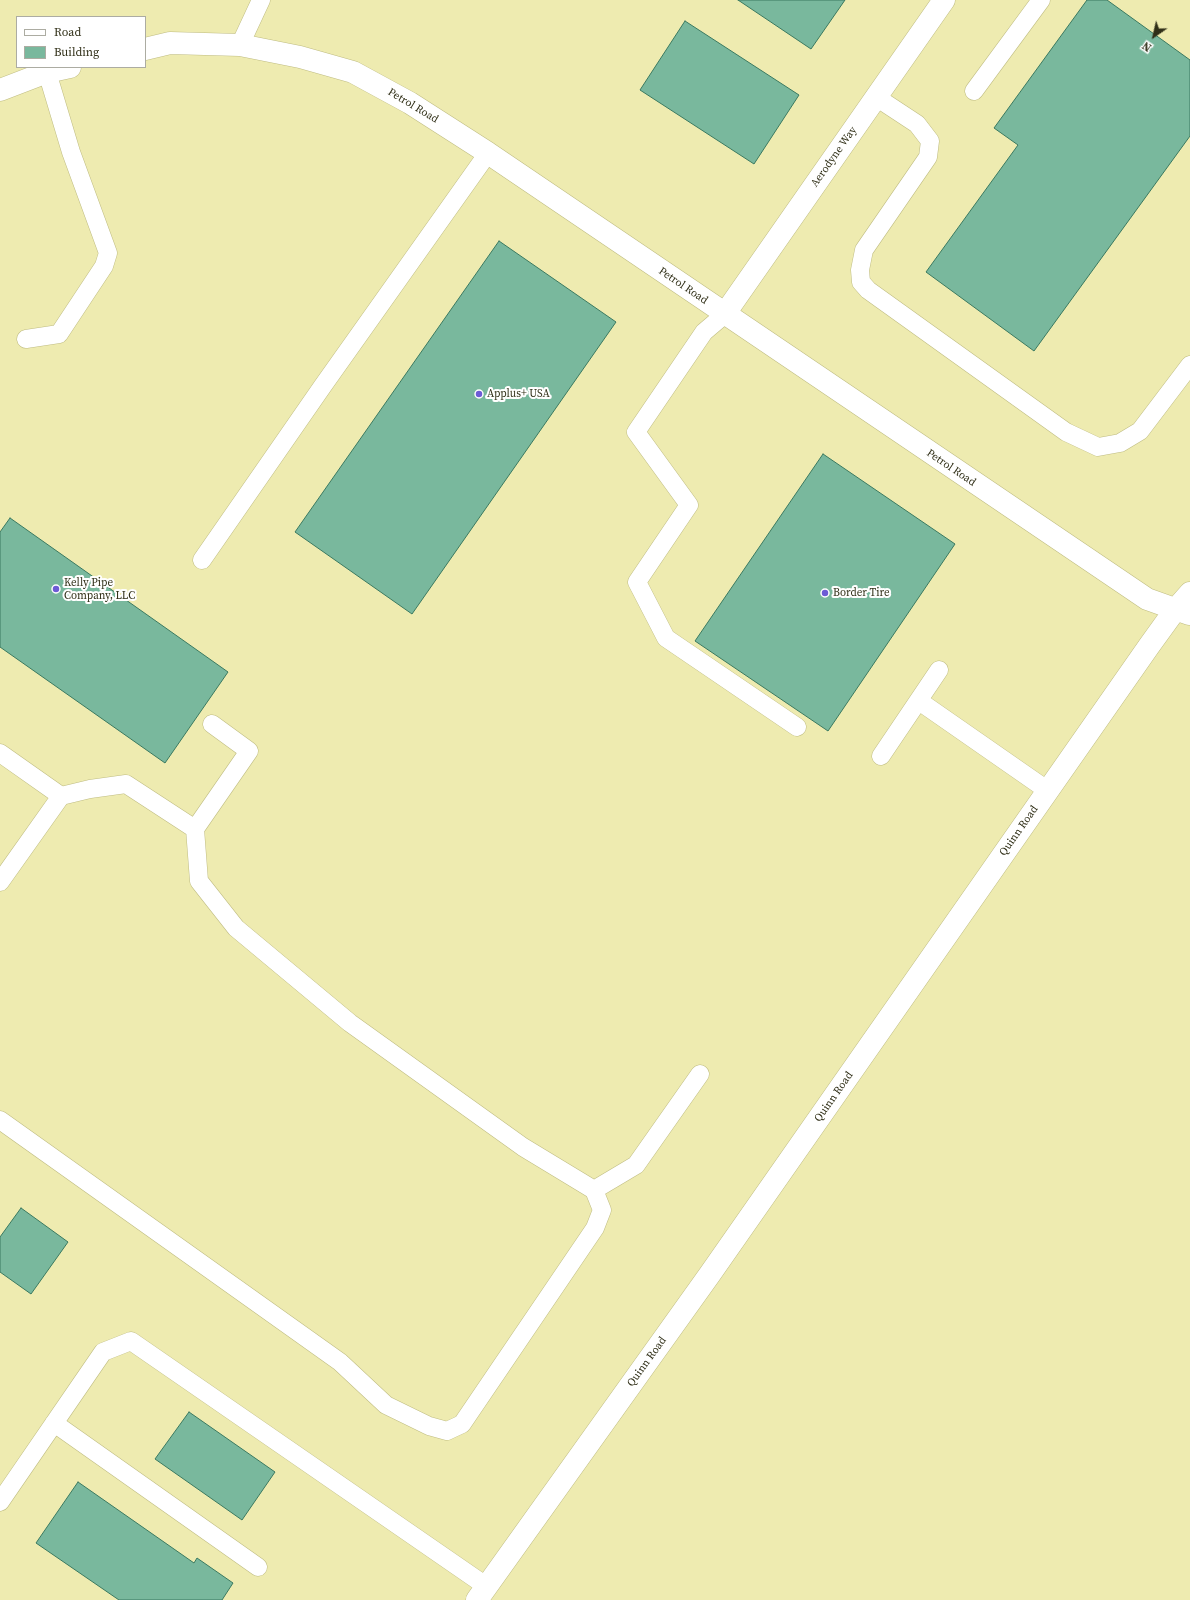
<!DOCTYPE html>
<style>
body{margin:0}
#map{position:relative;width:1190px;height:1600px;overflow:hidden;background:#eeebb0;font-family:"Source Serif 4",serif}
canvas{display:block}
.legend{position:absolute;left:16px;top:16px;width:130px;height:52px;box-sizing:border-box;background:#fff;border:1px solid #acaca2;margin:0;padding:5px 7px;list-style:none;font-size:12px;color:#302f17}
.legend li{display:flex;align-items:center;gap:8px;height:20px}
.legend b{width:20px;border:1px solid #acaca2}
.north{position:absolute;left:1134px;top:16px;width:40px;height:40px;-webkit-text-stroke:3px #fff;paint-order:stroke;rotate:214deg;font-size:11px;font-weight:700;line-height:16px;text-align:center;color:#302f17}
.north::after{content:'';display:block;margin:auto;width:14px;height:18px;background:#302f17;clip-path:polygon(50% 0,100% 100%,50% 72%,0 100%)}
</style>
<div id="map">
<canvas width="1190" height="1600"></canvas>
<ul class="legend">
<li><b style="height:5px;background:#fff"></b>Road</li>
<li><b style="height:11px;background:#79b89d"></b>Building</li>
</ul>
<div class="north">N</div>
</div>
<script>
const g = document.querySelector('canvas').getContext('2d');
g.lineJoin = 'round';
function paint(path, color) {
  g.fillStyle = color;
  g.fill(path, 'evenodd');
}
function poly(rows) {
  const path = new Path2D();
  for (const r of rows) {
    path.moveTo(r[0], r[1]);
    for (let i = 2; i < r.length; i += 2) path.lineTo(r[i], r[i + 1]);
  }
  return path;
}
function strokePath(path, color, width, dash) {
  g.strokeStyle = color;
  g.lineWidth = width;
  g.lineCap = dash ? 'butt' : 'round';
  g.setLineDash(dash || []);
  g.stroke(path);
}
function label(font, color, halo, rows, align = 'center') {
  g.font = font + ' "Source Serif 4",serif';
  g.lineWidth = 4;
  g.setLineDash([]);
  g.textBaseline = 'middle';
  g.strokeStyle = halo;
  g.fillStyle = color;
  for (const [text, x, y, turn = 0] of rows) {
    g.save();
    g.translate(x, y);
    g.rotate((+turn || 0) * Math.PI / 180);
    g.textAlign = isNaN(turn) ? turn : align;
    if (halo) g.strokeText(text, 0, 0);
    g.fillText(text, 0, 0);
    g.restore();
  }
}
const building = poly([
 [738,0,845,0,811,49,738,0],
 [1087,0,1107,0,1190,60,1190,136,1034,351,926,272,1018,145,994,128,1087,0],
 [685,21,799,95,754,164,640,90,685,21],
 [499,241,616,322,412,614,295,532,499,241],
 [823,454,955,544,828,731,695,641,823,454],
 [10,518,228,672,165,763,0,647,0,532,10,518],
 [21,1208,68,1242,31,1294,0,1272,0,1237,21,1208],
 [189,1412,275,1472,242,1520,155,1459,189,1412],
 [78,1482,194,1563,197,1558,233,1583,222,1600,119,1600,36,1543,78,1482]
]);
paint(building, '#79b89d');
strokePath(building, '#3a7960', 1);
const lane = poly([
 [240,45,261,0],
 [974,91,1041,0],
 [876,97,917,124,930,141,928,157,864,250,860,270,861,282,868,290,1066,432,1098,447,1120,443,1140,431,1190,365],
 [724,315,704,332,636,432,689,505,637,582,666,638,797,727],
 [26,339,59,334,104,266,108,253,71,152,47,72],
 [202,560,322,387,488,153],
 [919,701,1047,790],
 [0,753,61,796],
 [881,756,939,670],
 [0,882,61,796,90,789,126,784,195,829,249,751,212,724],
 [0,1120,340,1362,386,1405,429,1426,447,1431,462,1424,595,1228,602,1210,594,1190,523,1147,350,1023,236,928,199,881,195,829],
 [594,1190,636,1165,700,1074],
 [54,1423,258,1567],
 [0,1502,103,1352,131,1341,486,1586]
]);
const street = poly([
 [145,49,170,43,240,45,300,57,353,72,410,103,488,153,1147,599,1189,614],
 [0,90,47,72,70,67],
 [724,315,944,0],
 [477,1600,710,1274,1149,646,1175,610,1190,593]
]);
strokePath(lane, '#bfbc82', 19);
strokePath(street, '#bfbc82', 23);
strokePath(lane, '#fff', 18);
strokePath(street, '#fff', 22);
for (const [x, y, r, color] of [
 [479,394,4,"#6d5bd5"],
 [56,589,4,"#6d5bd5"],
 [825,593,4,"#6d5bd5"]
]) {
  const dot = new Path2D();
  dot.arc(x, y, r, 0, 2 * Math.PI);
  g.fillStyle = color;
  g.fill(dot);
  strokePath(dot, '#fff', 1.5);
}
label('11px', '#302f17', '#fff', [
 ["Petrol Road",413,106,31],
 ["Aerodyne Way",834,157,-55],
 ["Petrol Road",683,286,34],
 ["Petrol Road",951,468,34],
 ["Quinn Road",1019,831,-55],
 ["Quinn Road",834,1097,-55],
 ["Quinn Road",647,1362,-54]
]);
label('11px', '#302f17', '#fff', [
 ["Applus+ USA",487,394],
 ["Kelly Pipe",64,583],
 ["Company, LLC",64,596],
 ["Border Tire",833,593]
], 'left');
</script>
